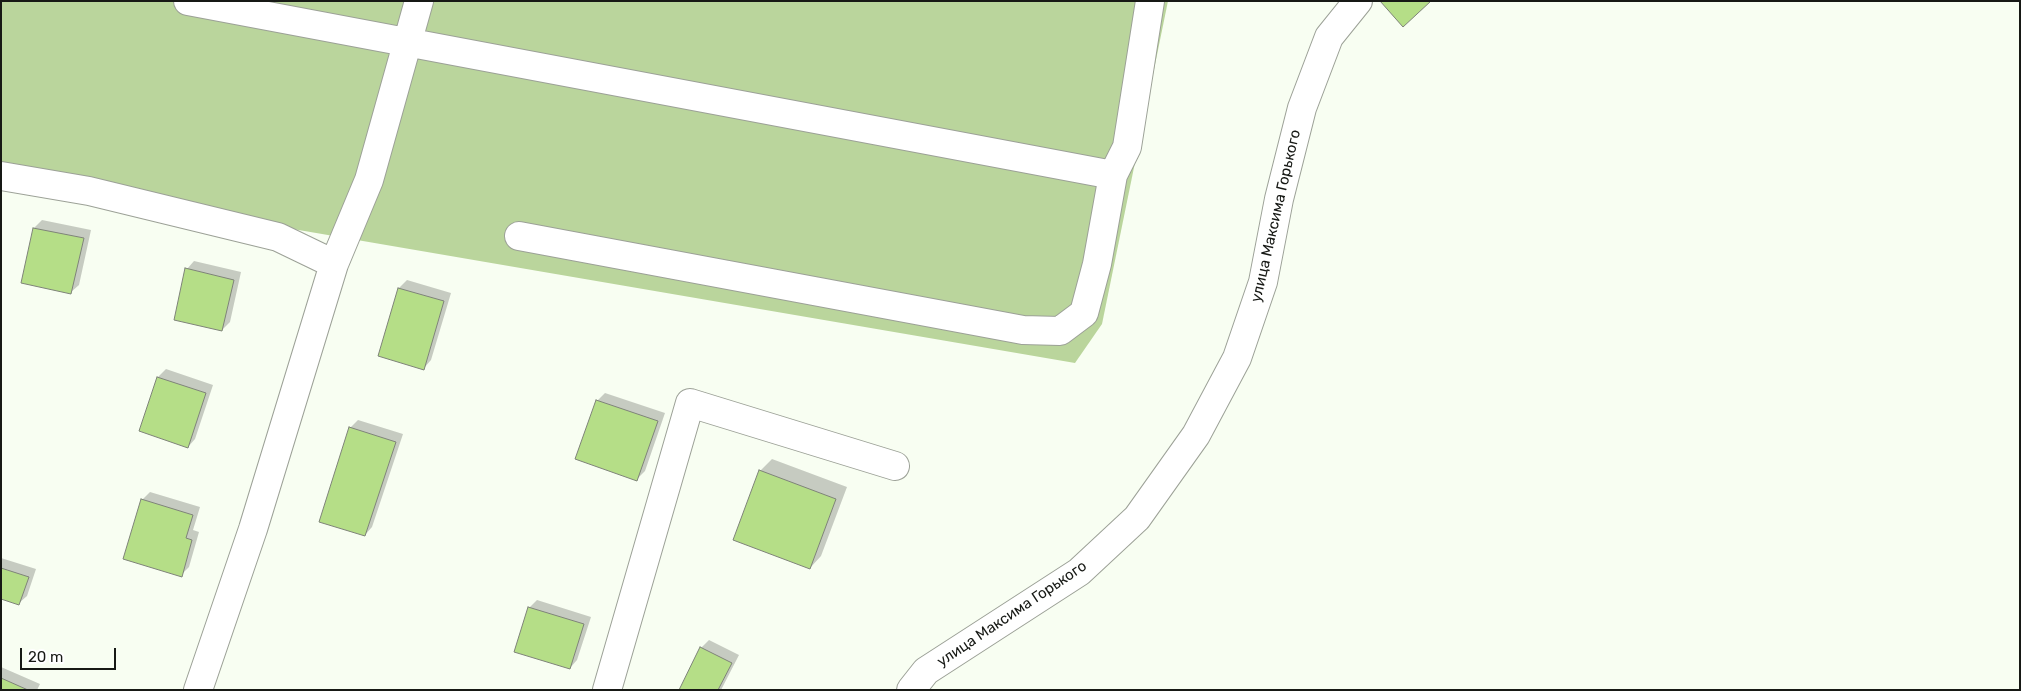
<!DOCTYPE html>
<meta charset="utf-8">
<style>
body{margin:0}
#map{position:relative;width:2021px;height:691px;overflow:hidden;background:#f8fef2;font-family:Rubik,sans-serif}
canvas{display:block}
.frame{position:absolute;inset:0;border:2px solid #171915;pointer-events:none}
.scale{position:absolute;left:20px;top:648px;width:96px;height:22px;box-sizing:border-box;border:2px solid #171915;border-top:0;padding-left:6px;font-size:15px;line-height:18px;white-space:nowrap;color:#171915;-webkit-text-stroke:4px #fff;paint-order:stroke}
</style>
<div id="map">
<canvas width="2021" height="691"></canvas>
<div class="frame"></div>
<div class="scale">20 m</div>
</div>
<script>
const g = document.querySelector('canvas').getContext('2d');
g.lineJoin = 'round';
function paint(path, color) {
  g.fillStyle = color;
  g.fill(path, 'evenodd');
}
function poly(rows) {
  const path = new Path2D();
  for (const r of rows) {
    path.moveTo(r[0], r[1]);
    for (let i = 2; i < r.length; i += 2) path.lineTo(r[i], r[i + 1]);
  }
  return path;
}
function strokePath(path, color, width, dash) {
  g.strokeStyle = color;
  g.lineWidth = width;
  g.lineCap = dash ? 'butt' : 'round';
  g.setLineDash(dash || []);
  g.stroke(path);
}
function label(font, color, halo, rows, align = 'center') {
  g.font = font + ' Rubik,sans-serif';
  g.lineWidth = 4.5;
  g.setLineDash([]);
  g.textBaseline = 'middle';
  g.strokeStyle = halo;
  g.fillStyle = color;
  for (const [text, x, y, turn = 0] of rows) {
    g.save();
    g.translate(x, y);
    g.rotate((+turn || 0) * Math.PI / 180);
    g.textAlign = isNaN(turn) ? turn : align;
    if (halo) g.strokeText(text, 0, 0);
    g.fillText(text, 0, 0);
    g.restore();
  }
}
paint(poly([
 [1,1,1168,1,1102,324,1075,363,1,179]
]), '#bad59c');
paint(poly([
 [42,220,91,230,79,285,71,292,22,282,34,228],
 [194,261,241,272,230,322,222,330,187,269],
 [407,280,451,293,431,360,424,368,399,288],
 [166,369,213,385,195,439,188,447,141,431,158,377],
 [605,393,665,413,645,471,637,479,597,401],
 [358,420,403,434,372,527,365,535,350,428],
 [772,459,847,487,821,556,810,568,760,471],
 [150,492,200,507,193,530,199,532,189,567,181,575,142,500],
 [1,558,36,569,27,596,19,603,1,598],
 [537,600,591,617,577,660,570,668,529,608],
 [709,640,739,655,721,690,680,690,701,648],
 [1,667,40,684,37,690,1,690]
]), '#0003');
const building = poly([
 [1380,1,1431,1,1403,27,1380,1],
 [33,228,84,238,71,294,21,283,33,228],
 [185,268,234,280,222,331,174,320,185,268],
 [398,288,444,301,424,370,378,356,398,288],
 [157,377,206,393,188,448,139,431,157,377],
 [596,400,658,421,637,481,575,459,596,400],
 [349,427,396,442,365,536,319,522,349,427],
 [759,470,836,499,810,569,733,540,759,470],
 [141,499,193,515,186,538,192,540,182,577,123,559,141,499],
 [1,568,29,577,19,605,1,599,1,568],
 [528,607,584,624,570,669,514,652,528,607],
 [700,647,732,663,718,690,679,690,700,647],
 [1,678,28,690,1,690,1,678]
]);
paint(building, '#b5de87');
strokePath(building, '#7e8378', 1);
const minor = poly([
 [188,1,1113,175,1127,147,1150,1],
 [1,176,89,191,278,237,334,264],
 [519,236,1023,330,1060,331,1084,313,1097,264,1113,175],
 [198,690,253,529,334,264,369,180,419,1],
 [607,690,690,403,895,466],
 [911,690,926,671,1079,572,1137,518,1196,435,1237,358,1263,282,1279,199,1302,108,1329,37,1358,1]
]);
strokePath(minor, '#9ca197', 30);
strokePath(minor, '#fff', 28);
label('15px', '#171915', '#fff', [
 ["улица Максима Горького",1276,216,-77],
 ["улица Максима Горького",1012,614,-34]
]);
</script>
